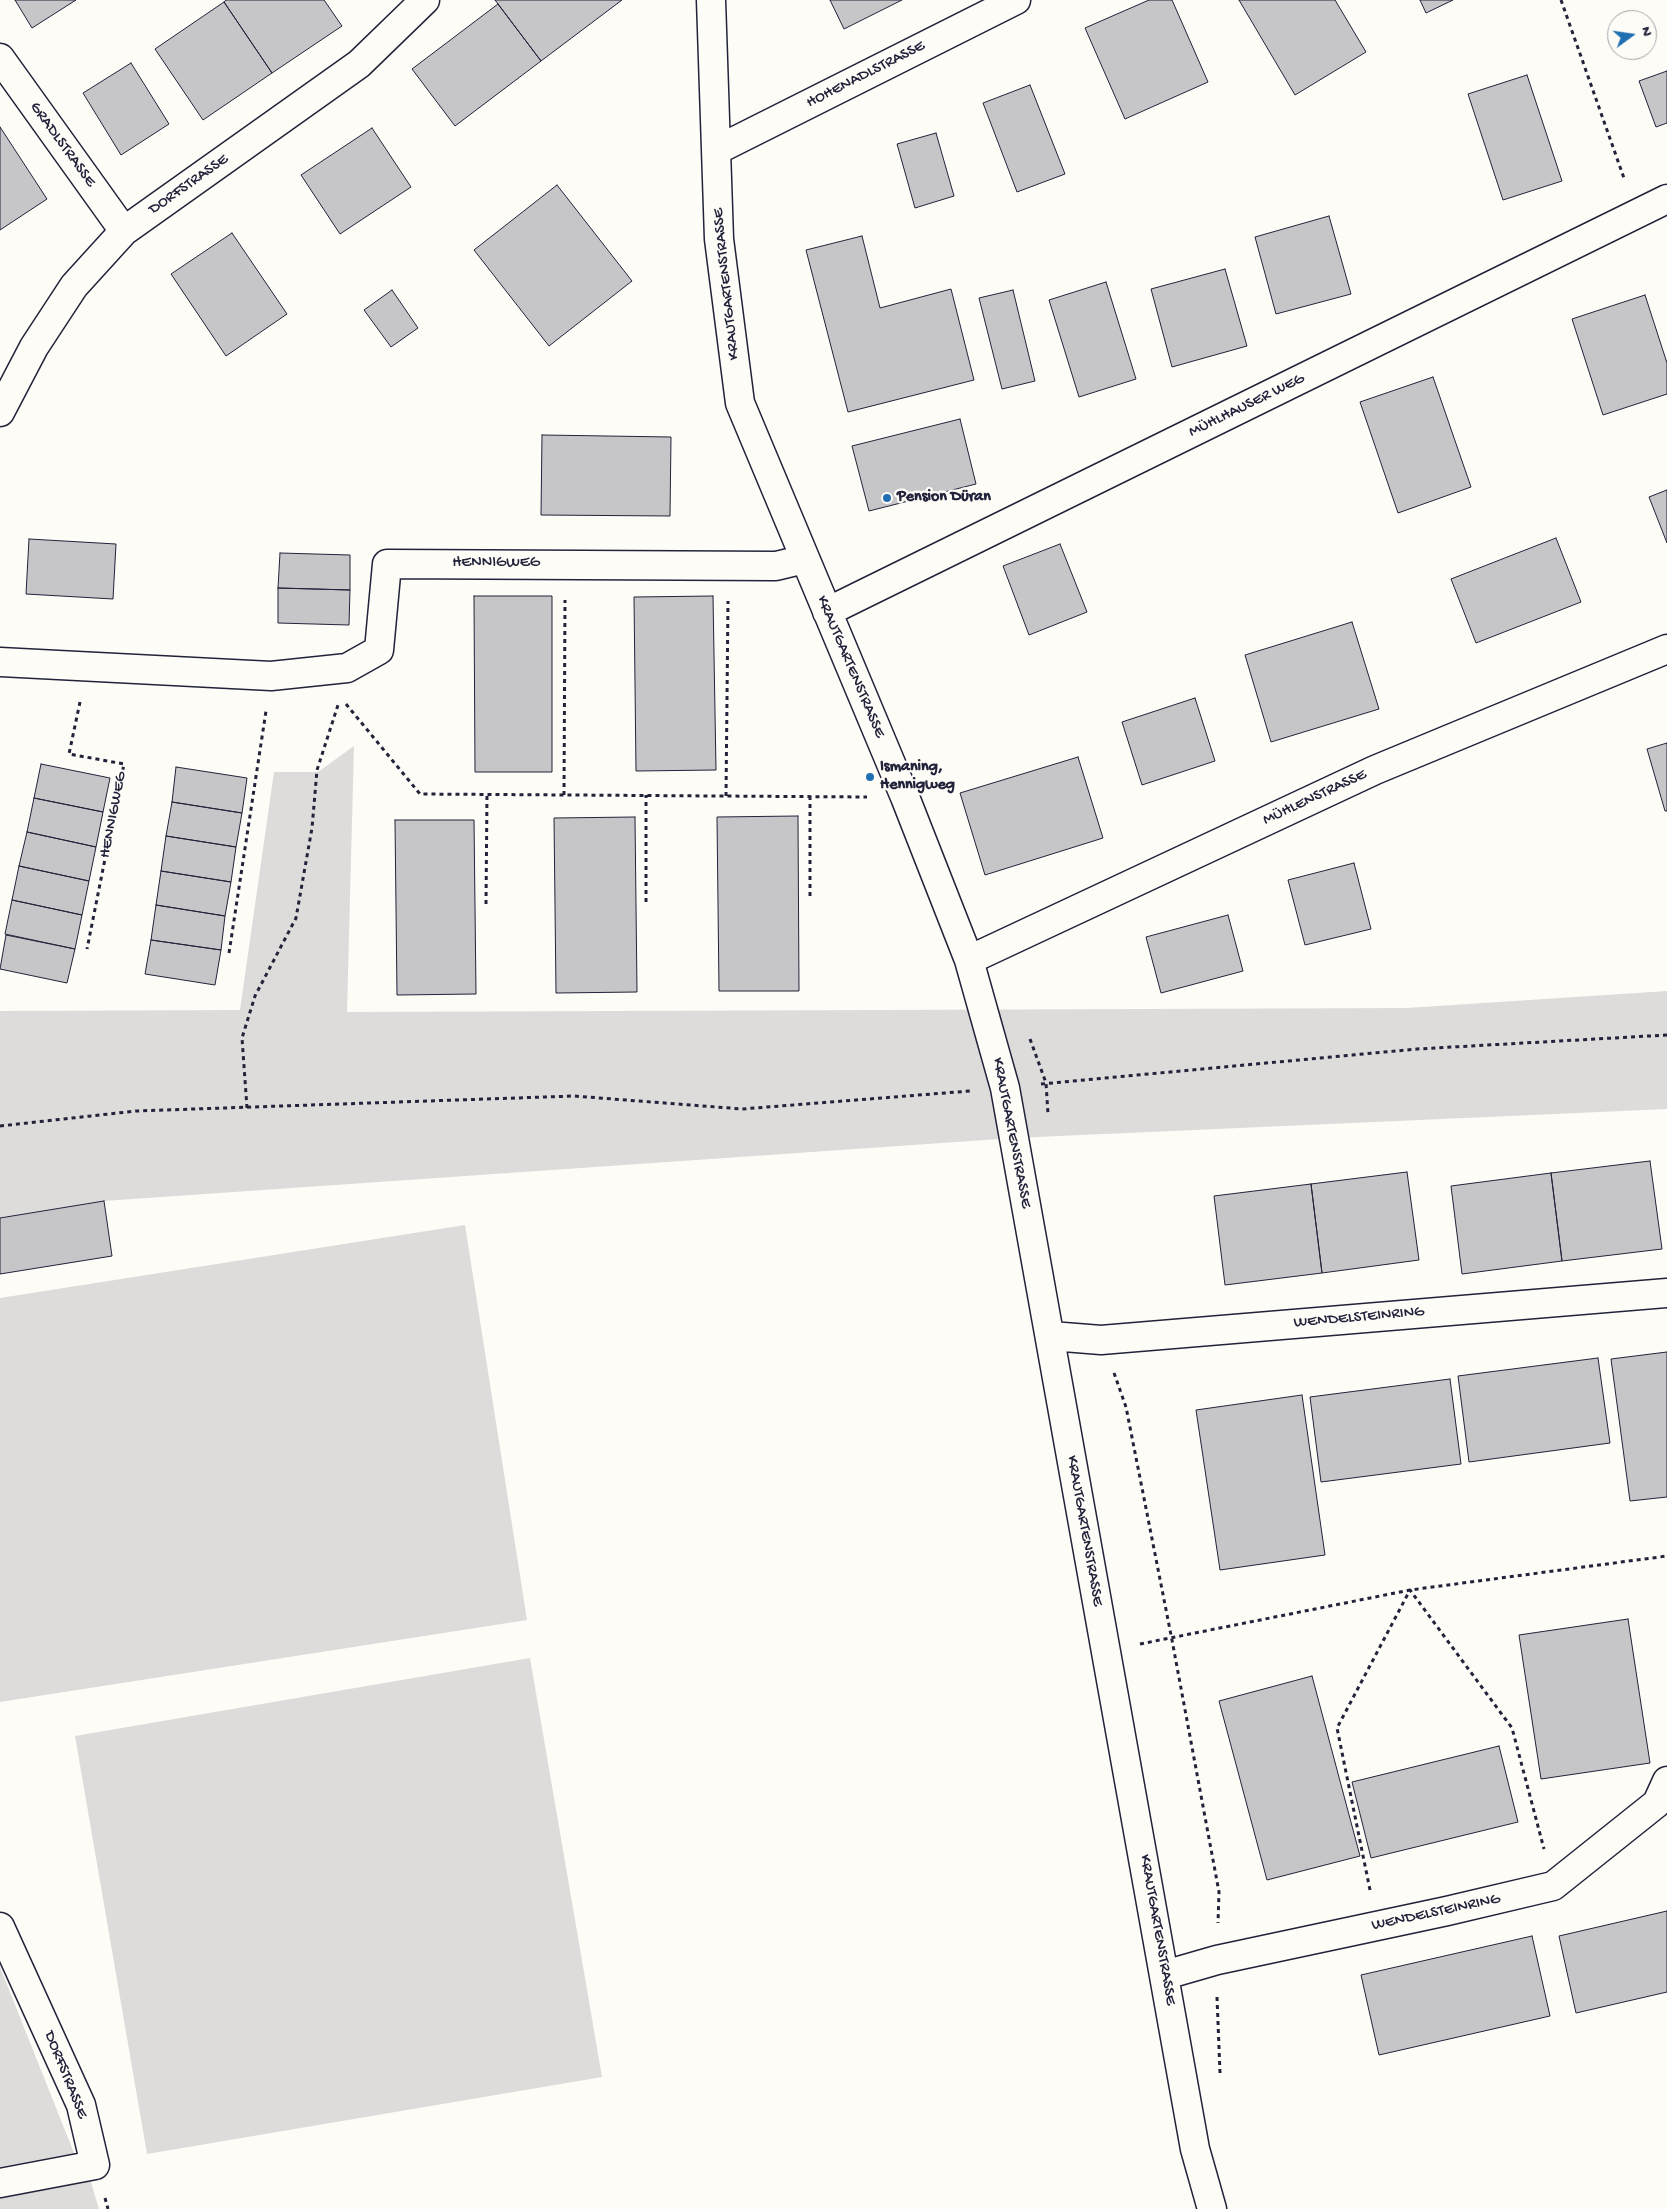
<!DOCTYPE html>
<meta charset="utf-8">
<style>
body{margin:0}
#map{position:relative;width:1667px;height:2209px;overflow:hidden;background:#fdfcf7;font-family:"Gochi Hand",sans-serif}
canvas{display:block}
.north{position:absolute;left:1607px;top:10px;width:50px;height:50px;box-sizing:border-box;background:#fdfcf7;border:1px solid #a5a5ac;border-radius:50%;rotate:76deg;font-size:14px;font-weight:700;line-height:20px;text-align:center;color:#22223b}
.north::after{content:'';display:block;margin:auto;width:18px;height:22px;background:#1f6fb2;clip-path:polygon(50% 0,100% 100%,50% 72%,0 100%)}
</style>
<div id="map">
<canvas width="1667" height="2209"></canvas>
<div class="north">N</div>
</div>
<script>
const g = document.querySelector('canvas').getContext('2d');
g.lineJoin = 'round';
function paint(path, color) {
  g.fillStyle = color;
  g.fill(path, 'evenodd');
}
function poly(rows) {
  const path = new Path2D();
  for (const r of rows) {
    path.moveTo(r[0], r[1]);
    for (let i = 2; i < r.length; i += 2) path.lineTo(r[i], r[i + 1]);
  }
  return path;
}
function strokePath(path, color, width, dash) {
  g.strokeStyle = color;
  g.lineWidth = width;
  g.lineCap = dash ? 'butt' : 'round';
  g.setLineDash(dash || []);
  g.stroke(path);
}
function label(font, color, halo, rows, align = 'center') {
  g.font = font + ' "Gochi Hand",sans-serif';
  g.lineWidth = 4.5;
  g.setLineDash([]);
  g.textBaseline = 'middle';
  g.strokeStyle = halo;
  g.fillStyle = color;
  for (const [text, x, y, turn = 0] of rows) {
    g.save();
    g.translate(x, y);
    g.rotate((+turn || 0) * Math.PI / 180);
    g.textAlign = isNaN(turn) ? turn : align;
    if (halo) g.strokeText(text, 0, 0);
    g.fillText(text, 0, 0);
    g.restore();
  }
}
paint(poly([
 [354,746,347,1012,1407,1008,1667,991,1667,1109,1014,1138,104,1201,0,1218,0,1011,240,1010,274,772,318,772],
 [465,1225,527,1620,0,1702,0,1298],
 [530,1658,602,2077,147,2154,75,1736],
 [0,1967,74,2153,0,2167],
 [90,2179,99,2209,0,2209,0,2195]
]), '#dddcdb');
const building = poly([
 [15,0,76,0,32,28,15,0],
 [226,0,324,0,342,26,272,73,224,2,226,0],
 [495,0,622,0,541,61,495,0],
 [830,0,902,0,844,29,830,0],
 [1149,0,1172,0,1208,82,1125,119,1085,28,1149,0],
 [1239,0,1335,0,1366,52,1295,95,1239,0],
 [1420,0,1453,0,1426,13,1420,0],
 [224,2,272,73,203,120,155,49,224,2],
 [498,4,541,61,455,126,412,69,498,4],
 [131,63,169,124,121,155,83,93,131,63],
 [1667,71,1667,123,1656,127,1639,81,1667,71],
 [1527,75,1562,181,1503,200,1468,94,1527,75],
 [1030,85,1065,174,1017,192,983,103,1030,85],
 [0,127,47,199,0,230,0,127],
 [372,128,411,187,340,234,301,175,372,128],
 [936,133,954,196,915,208,897,144,936,133],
 [557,185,632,281,549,346,474,250,557,185],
 [1329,216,1351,294,1276,314,1255,237,1329,216],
 [232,233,287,314,226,356,171,274,232,233],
 [862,236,880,308,951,289,974,380,848,412,806,250,862,236],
 [1225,269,1247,346,1172,367,1151,289,1225,269],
 [1106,282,1136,379,1079,397,1049,300,1106,282],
 [392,290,418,328,391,347,364,310,392,290],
 [1013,290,1035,381,1002,389,979,298,1013,290],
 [1645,295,1667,363,1667,394,1603,415,1572,319,1645,295],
 [1433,377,1471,487,1398,513,1360,402,1433,377],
 [960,419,976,484,869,511,852,446,960,419],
 [542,435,671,437,670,516,541,515,542,435],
 [1667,490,1667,543,1649,497,1667,490],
 [1556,538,1581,602,1476,643,1451,579,1556,538],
 [29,539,116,544,113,599,26,594,29,539],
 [1060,544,1087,612,1029,635,1003,566,1060,544],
 [280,553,350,555,350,590,278,588,280,553],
 [278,588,350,590,349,625,278,623,278,588],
 [474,596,552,596,552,772,475,772,474,596],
 [713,596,716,770,636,771,634,597,713,596],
 [1352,622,1379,709,1271,742,1245,655,1352,622],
 [1195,698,1215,761,1142,785,1122,722,1195,698],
 [1667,743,1667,811,1665,811,1647,749,1667,743],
 [1078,757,1103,838,985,875,960,793,1078,757],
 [41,764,110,778,103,812,34,798,41,764],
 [176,767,247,778,242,813,172,802,176,767],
 [34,798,103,812,96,847,27,832,34,798],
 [172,802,242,813,236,847,166,836,172,802],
 [798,816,799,991,719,991,717,817,798,816],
 [635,817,637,992,556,993,554,818,635,817],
 [395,820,474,820,476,994,397,995,395,820],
 [27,832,96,847,89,881,19,866,27,832],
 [166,836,236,847,231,882,161,871,166,836],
 [1354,863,1371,929,1305,945,1288,880,1354,863],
 [19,866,89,881,82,915,12,900,19,866],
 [161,871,231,882,225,916,156,905,161,871],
 [12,900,82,915,75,949,5,934,12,900],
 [156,905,225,916,221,950,151,940,156,905],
 [1228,915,1243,971,1161,993,1146,937,1228,915],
 [6,935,75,949,67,983,0,969,6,935],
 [151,940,221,950,215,985,145,974,151,940],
 [1650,1161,1662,1249,1562,1261,1551,1173,1650,1161],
 [1407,1172,1419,1260,1322,1273,1311,1184,1407,1172],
 [1551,1173,1562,1261,1462,1274,1451,1186,1551,1173],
 [1311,1184,1322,1273,1225,1285,1214,1196,1311,1184],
 [104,1201,112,1256,0,1274,0,1218,104,1201],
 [1667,1352,1667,1497,1630,1501,1611,1359,1667,1352],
 [1598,1358,1610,1443,1469,1462,1458,1376,1598,1358],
 [1450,1379,1461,1464,1321,1482,1310,1397,1450,1379],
 [1302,1395,1325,1555,1220,1570,1196,1410,1302,1395],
 [1628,1619,1650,1763,1541,1779,1519,1635,1628,1619],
 [1312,1676,1360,1856,1267,1880,1219,1701,1312,1676],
 [1499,1746,1518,1822,1371,1858,1352,1782,1499,1746],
 [1667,1911,1667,1992,1576,2013,1559,1936,1667,1911],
 [1532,1936,1550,2016,1379,2055,1361,1975,1532,1936]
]);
paint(building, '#c6c6c8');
strokePath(building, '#22223b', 1);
const minor = poly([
 [711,0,719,239,740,403,905,797,969,960,1005,1088,1195,2149,1212,2209],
 [0,58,124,231],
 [717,150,1016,0],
 [0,412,34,347,74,286,124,231,359,64,425,0],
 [827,612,1667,199],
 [0,662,271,676,347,668,379,650,387,564,776,566,805,559],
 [969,960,1375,770,1667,649],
 [1051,1336,1101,1340,1667,1293],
 [0,1927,81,2105,95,2165,0,2183],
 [1165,1975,1217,1960,1447,1911,1553,1886,1657,1803,1667,1781]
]);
strokePath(minor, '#22223b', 31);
strokePath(poly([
 [1561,0,1625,181],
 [80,702,69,754,124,764,87,949],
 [346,704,420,794,867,797],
 [564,795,565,600],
 [726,796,728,601],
 [810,796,810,900],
 [646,902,646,795],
 [486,904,487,794],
 [229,953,266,711],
 [1030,1039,1046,1083,1048,1114],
 [1041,1084,1417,1049,1667,1035],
 [247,1108,242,1038,255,996,296,918,312,828,317,770,338,705],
 [0,1126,136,1111,574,1096,742,1109,970,1091],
 [1114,1373,1126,1407,1172,1640,1219,1892,1218,1923],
 [1140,1644,1410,1590,1667,1556],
 [1370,1890,1337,1728,1410,1590,1512,1728,1544,1849],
 [1217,1997,1220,2073],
 [105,2198,108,2209]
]), '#22223b', 3, [4, 4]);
strokePath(minor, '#fdfcf7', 28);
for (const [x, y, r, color] of [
 [887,498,5,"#1f6fb2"],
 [870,777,5,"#1f6fb2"]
]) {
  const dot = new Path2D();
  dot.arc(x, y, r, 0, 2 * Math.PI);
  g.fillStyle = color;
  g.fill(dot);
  strokePath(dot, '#fdfcf7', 2);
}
label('16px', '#22223b', '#fdfcf7', [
 ["HOHENADLSTRASSE",866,75,-27],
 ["GRADLSTRASSE",62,145,54],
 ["DORFSTRASSE",189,185,-35],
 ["KRAUTGARTENSTRASSE",727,284,-96],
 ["MÜHLHAUSER WEG",1247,406,-26],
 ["HENNIGWEG",496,564],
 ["KRAUTGARTENSTRASSE",850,667,67],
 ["MÜHLENSTRASSE",1315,798,-25],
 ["HENNIGWEG",114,815,-79],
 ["KRAUTGARTENSTRASSE",1011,1133,79],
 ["WENDELSTEINRING",1359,1318,-5],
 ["KRAUTGARTENSTRASSE",1084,1531,80],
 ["WENDELSTEINRING",1436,1913,-12],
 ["KRAUTGARTENSTRASSE",1157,1930,80],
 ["DORFSTRASSE",65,2075,68]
]);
label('bold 16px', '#22223b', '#fdfcf7', [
 ["Pension Düran",897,498],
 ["Ismaning,",880,768],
 ["Hennigweg",880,786]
], 'left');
</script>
